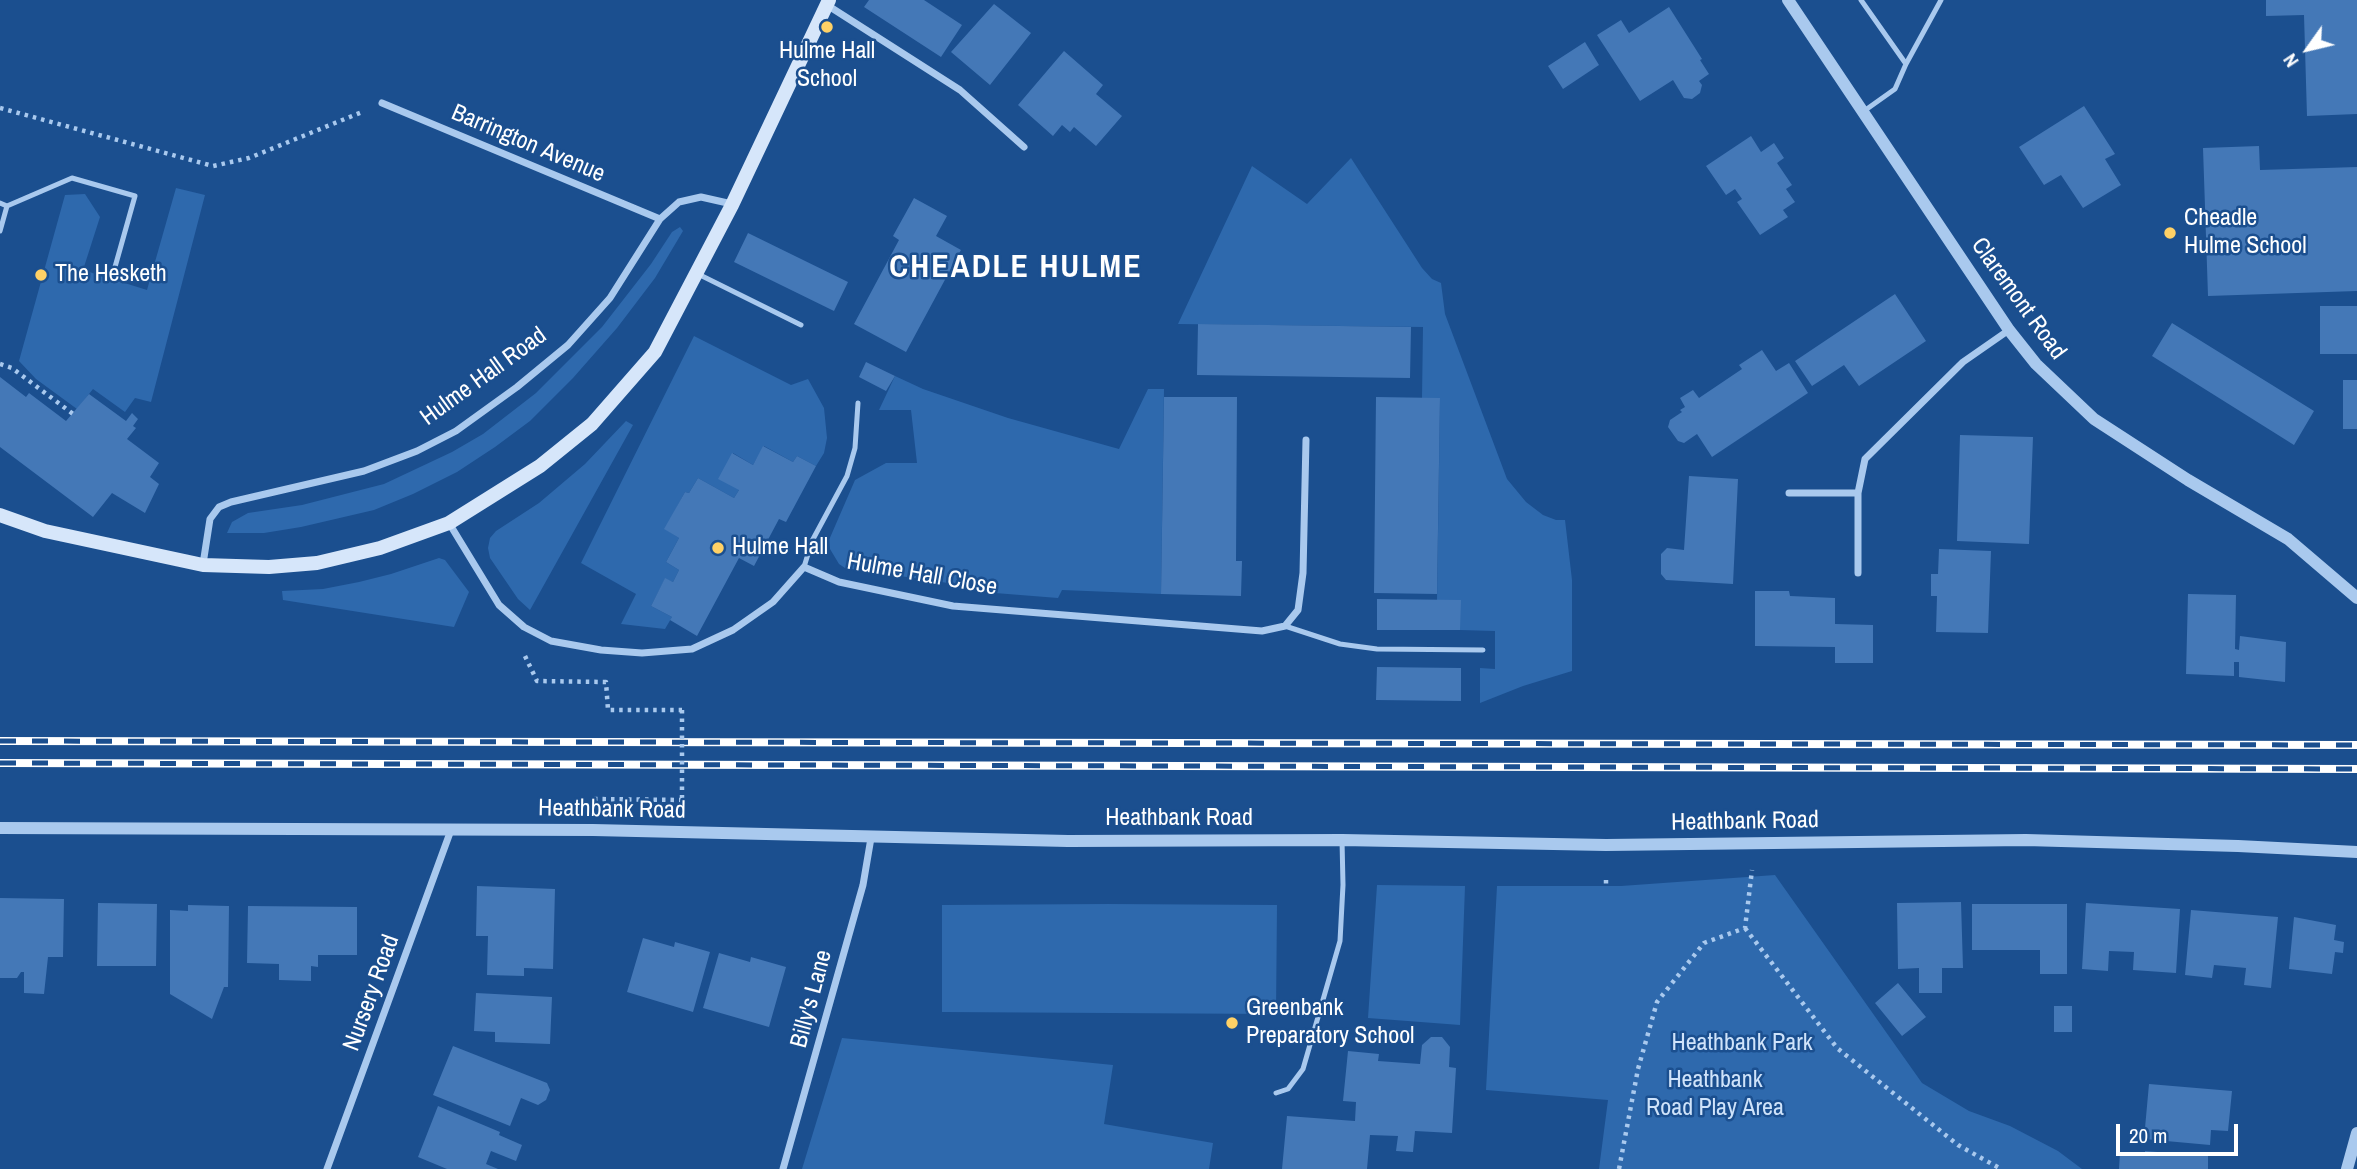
<!DOCTYPE html>
<style>
body{margin:0}
#map{position:relative;width:2357px;height:1169px;overflow:hidden;background:#1b4f8f;font-family:"Archivo Narrow",sans-serif}
canvas{display:block}
.north{position:absolute;left:2273px;top:14px;width:70px;height:70px;-webkit-text-stroke:5px #1b4f8f;paint-order:stroke;rotate:236deg;font-size:19px;font-weight:700;line-height:28px;text-align:center;color:#fff}
.north::after{content:'';display:block;margin:auto;width:24px;height:32px;background:#fff;clip-path:polygon(50% 0,100% 100%,50% 72%,0 100%)}
.scale{position:absolute;left:2116px;top:1124px;width:122px;height:32px;box-sizing:border-box;border:4px solid #fff;border-top:0;padding-left:9px;font-size:21px;line-height:24px;white-space:nowrap;color:#fff;-webkit-text-stroke:5px #1b4f8f;paint-order:stroke}
</style>
<div id="map">
<canvas width="2357" height="1169"></canvas>
<div class="north">N</div>
<div class="scale">20 m</div>
</div>
<script>
const g = document.querySelector('canvas').getContext('2d');
g.lineJoin = 'round';
function paint(path, color) {
  g.fillStyle = color;
  g.fill(path, 'evenodd');
}
function poly(rows) {
  const path = new Path2D();
  for (const r of rows) {
    path.moveTo(r[0], r[1]);
    for (let i = 2; i < r.length; i += 2) path.lineTo(r[i], r[i + 1]);
  }
  return path;
}
function strokePath(path, color, width, dash) {
  g.strokeStyle = color;
  g.lineWidth = width;
  g.lineCap = dash ? 'butt' : 'round';
  g.setLineDash(dash || []);
  g.stroke(path);
}
function label(font, color, halo, rows, align = 'center') {
  g.font = font + ' "Archivo Narrow",sans-serif';
  g.lineWidth = 5;
  g.setLineDash([]);
  g.textBaseline = 'middle';
  g.strokeStyle = halo;
  g.fillStyle = color;
  for (const [text, x, y, turn = 0] of rows) {
    g.save();
    g.translate(x, y);
    g.rotate((+turn || 0) * Math.PI / 180);
    g.textAlign = isNaN(turn) ? turn : align;
    if (halo) g.strokeText(text, 0, 0);
    g.fillText(text, 0, 0);
    g.restore();
  }
}
paint(poly([
 [1351,158,1422,268,1432,279,1441,283,1445,314,1507,479,1526,502,1543,515,1556,520,1565,520,1572,580,1572,671,1523,686,1480,703,1480,668,1495,669,1495,631,1460,630,1460,600,1437,600,1440,399,1422,398,1423,327,1178,324,1252,166,1307,204],
 [176,188,205,195,151,402,135,398,125,412,93,389,77,409,36,379,19,361,65,195,85,194,100,217,83,270,147,290],
 [680,227,683,231,655,278,617,328,573,378,530,421,495,447,457,472,413,494,374,510,301,527,264,533,227,533,232,522,248,513,302,505,384,484,452,452,483,434,536,393,602,327,651,264,672,232],
 [694,336,791,385,808,379,824,408,827,438,824,453,816,466,797,456,793,462,764,446,753,465,733,453,739,490,734,498,698,478,689,493,685,492,665,529,679,538,666,562,679,570,673,582,665,579,651,606,672,617,665,629,621,624,636,594,581,563],
 [895,376,923,389,1008,418,1119,449,1148,389,1164,389,1161,594,1062,590,1058,598,995,593,948,583,845,568,839,564,830,549,829,540,855,480,886,463,917,463,911,410,879,410],
 [626,421,633,425,530,610,518,599,490,558,488,548,490,538,496,531,539,503,585,464],
 [439,558,445,560,469,592,454,627,283,600,282,591,323,589,359,582,391,574],
 [1775,875,1922,1083,1969,1111,2010,1126,2058,1151,2082,1169,1599,1169,1608,1100,1486,1090,1497,886,1621,886],
 [1377,885,1465,886,1460,1025,1368,1018],
 [1108,904,1277,905,1276,1014,942,1012,942,905],
 [842,1038,1113,1065,1104,1124,1213,1143,1209,1169,802,1169]
]), '#2e69ad');
paint(poly([
 [869,0,924,0,962,25,941,57,864,7],
 [2266,0,2357,0,2357,114,2307,116,2304,15,2266,16],
 [994,4,1031,33,990,85,951,52],
 [1669,7,1702,59,1700,60,1709,74,1699,81,1702,85,1700,93,1692,99,1684,98,1673,80,1640,101,1597,35,1621,20,1629,33],
 [1585,42,1599,65,1563,89,1548,66],
 [1064,51,1103,85,1096,94,1122,116,1096,146,1074,127,1070,132,1062,125,1053,136,1018,105],
 [2084,106,2115,154,2105,159,2121,185,2083,208,2061,175,2044,185,2019,147],
 [1751,136,1761,152,1774,143,1784,158,1777,163,1792,185,1786,189,1795,202,1783,210,1788,217,1760,235,1737,202,1742,199,1735,189,1726,195,1706,166],
 [2259,146,2260,170,2357,167,2357,291,2208,296,2203,148],
 [914,198,947,216,936,236,961,250,906,352,854,324,899,240,893,236],
 [748,233,848,282,834,311,734,262],
 [1895,294,1926,341,1859,386,1844,365,1812,386,1795,361],
 [2320,306,2357,306,2357,354,2320,354],
 [2172,323,2314,411,2294,445,2152,356],
 [1198,324,1411,327,1410,378,1197,375],
 [1762,350,1776,371,1789,363,1808,393,1712,457,1697,434,1684,443,1678,441,1668,427,1670,420,1682,412,1680,410,1685,407,1680,398,1693,390,1699,398,1742,369,1739,365],
 [866,362,895,376,886,391,859,377],
 [0,377,26,397,29,393,66,421,89,394,126,421,132,413,138,419,133,426,136,428,127,439,159,463,150,477,159,484,145,513,112,493,93,517,0,447],
 [2343,380,2357,380,2357,429,2343,429],
 [1164,397,1237,397,1236,561,1242,561,1241,596,1161,594],
 [1376,397,1440,398,1437,594,1374,593],
 [1960,435,2033,437,2029,544,1957,541],
 [763,446,793,462,797,456,816,466,786,522,779,519,754,566,739,558,697,636,670,620,672,617,651,606,665,578,673,582,679,570,666,562,679,538,664,529,685,492,689,493,698,478,734,498,739,490,718,479,732,453,753,465],
 [1689,476,1738,479,1733,584,1666,580,1661,574,1661,554,1667,548,1684,550],
 [1939,549,1991,551,1988,633,1936,632,1937,596,1931,596,1931,574,1938,574],
 [1755,591,1789,591,1790,596,1835,598,1835,624,1873,625,1873,663,1835,663,1835,647,1755,646],
 [2188,594,2236,595,2235,649,2239,650,2240,636,2286,642,2285,682,2239,677,2239,662,2234,662,2234,676,2186,674],
 [1377,599,1461,600,1460,630,1377,630],
 [1377,667,1461,668,1461,701,1376,700],
 [477,886,555,889,553,969,524,968,524,976,487,975,488,936,476,936],
 [0,898,64,899,63,957,48,957,44,994,24,993,24,972,21,972,17,978,0,978],
 [1961,902,1963,968,1942,968,1942,993,1919,993,1919,968,1898,969,1897,903],
 [98,903,157,904,156,966,97,966],
 [2086,903,2180,909,2176,973,2133,970,2134,952,2109,951,2108,971,2082,969],
 [1972,904,2067,904,2067,974,2040,974,2040,950,1972,950],
 [188,905,229,906,228,987,224,987,212,1019,170,994,170,910,188,911],
 [248,906,357,907,357,955,318,955,318,967,311,966,311,981,279,980,279,964,247,963],
 [2191,910,2278,917,2271,988,2244,985,2246,968,2214,965,2212,978,2185,975],
 [2294,917,2336,925,2334,940,2344,942,2343,953,2335,952,2332,974,2289,969],
 [643,938,674,947,675,942,710,952,693,1012,627,992],
 [719,953,750,962,751,957,786,967,769,1027,703,1008],
 [1898,983,1926,1017,1902,1036,1875,1003],
 [476,993,552,997,550,1044,495,1042,495,1032,474,1031],
 [2054,1006,2072,1006,2072,1032,2054,1032],
 [1431,1037,1442,1037,1450,1047,1449,1067,1456,1068,1452,1133,1415,1131,1413,1152,1396,1151,1398,1136,1370,1135,1367,1169,1282,1169,1287,1116,1355,1121,1356,1102,1343,1101,1348,1051,1379,1054,1378,1061,1420,1064,1422,1045],
 [453,1046,547,1083,550,1090,546,1100,538,1105,521,1098,510,1126,433,1095],
 [2149,1084,2232,1091,2228,1131,2211,1130,2210,1145,2144,1139],
 [438,1106,500,1132,499,1135,522,1145,516,1161,491,1151,486,1164,498,1169,447,1169,418,1157],
 [2145,1151,2208,1156,2208,1169,2119,1169,2120,1153,2145,1155]
]), '#4478b7');
strokePath(poly([
 [0,108,213,166,249,158,362,112],
 [0,364,12,368,73,414],
 [525,656,537,681,606,682,608,710,682,710],
 [594,799,682,800],
 [1606,880,1606,886],
 [1745,928,1837,1048,1958,1145,2001,1169],
 [1619,1169,1638,1069,1657,1002,1704,943,1745,928,1752,870]
]), '#a9c9ee', 4.5, [3.5, 5]);
strokePath(poly([
 [1861,0,1906,64,1895,89,1864,111],
 [1906,64,1941,0],
 [0,203,7,206,0,231],
 [7,206,72,178,135,196,115,267],
 [698,274,801,325],
 [804,567,812,541,847,476,855,448,858,403],
 [1285,626,1340,644,1377,649,1483,650],
 [1276,1093,1288,1089,1303,1069,1340,941,1343,885,1342,840]
]), '#a9c9ee', 5);
strokePath(poly([
 [827,5,960,90,1024,147],
 [382,103,660,219],
 [1789,493,1858,493],
 [449,523,499,605,524,627,551,641,601,650,642,653,692,649,733,630,773,602,804,567,839,582,953,606,1262,631,1285,626,1298,610,1303,573,1306,440],
 [203,564,210,519,219,507,231,502,364,471,417,451,456,431,517,387,568,345,610,298,660,219,679,202,701,197,732,204],
 [1858,573,1858,493,1865,459,1963,362,2009,330],
 [327,1169,451,830],
 [783,1169,863,885,871,838]
]), '#a9c9ee', 7);
strokePath(poly([
 [1788,0,2009,330,2036,364,2094,419,2188,480,2288,539,2357,598],
 [0,828,593,830,1068,841,1342,840,1606,845,2026,840,2238,846,2357,852],
 [2347,1169,2357,1133]
]), '#a9c9ee', 12);
strokePath(poly([
 [0,515,45,531,203,565,269,567,317,563,380,548,449,523,540,466,592,424,655,352,732,205,829,0]
]), '#d6e6fa', 14);
const rail = poly([
 [0,741,2357,745],
 [0,763,2357,769]
]);
strokePath(rail, '#fff', 8);
strokePath(rail, '#1b4f8f', 5, [16]);
strokePath(poly([
 [682,710,682,800]
]), '#a9c9ee', 4.5, [3.5, 5]);
for (const [x, y, r, color] of [
 [827,27,7,"#ffd166"],
 [2170,233,7,"#ffd166"],
 [41,275,7,"#ffd166"],
 [718,548,7,"#ffd166"],
 [1232,1023,7,"#ffd166"]
]) {
  const dot = new Path2D();
  dot.arc(x, y, r, 0, 2 * Math.PI);
  g.fillStyle = color;
  g.fill(dot);
  strokePath(dot, '#1b4f8f', 2.5);
}
label('24px', '#fff', '#1b4f8f', [
 ["Hulme Hall",827,52,"center"],
 ["School",827,80,"center"],
 ["Cheadle",2184,219],
 ["Hulme School",2184,247],
 ["The Hesketh",55,275],
 ["Hulme Hall",732,548],
 ["Greenbank",1246,1009],
 ["Preparatory School",1246,1037]
], 'left');
label('24px', '#fff', '#1b4f8f', [
 ["Barrington Avenue",528,144,23],
 ["Claremont Road",2018,299,54],
 ["Hulme Hall Road",484,377,-36],
 ["Hulme Hall Close",922,575,10],
 ["Heathbank Road",612,810,1],
 ["Heathbank Road",1179,819],
 ["Heathbank Road",1745,822,-1],
 ["Nursery Road",372,993,-70],
 ["Billy's Lane",812,999,-75]
]);
label('24px', '#cfe3fa', '#1b4f8f', [
 ["Heathbank Park",1742,1044],
 ["Heathbank",1715,1081],
 ["Road Play Area",1715,1109]
]);
g.letterSpacing = '2px';
label('bold 32px', '#fff', '#1b4f8f', [
 ["CHEADLE HULME",1016,268]
]);
g.letterSpacing = '0px';
</script>
